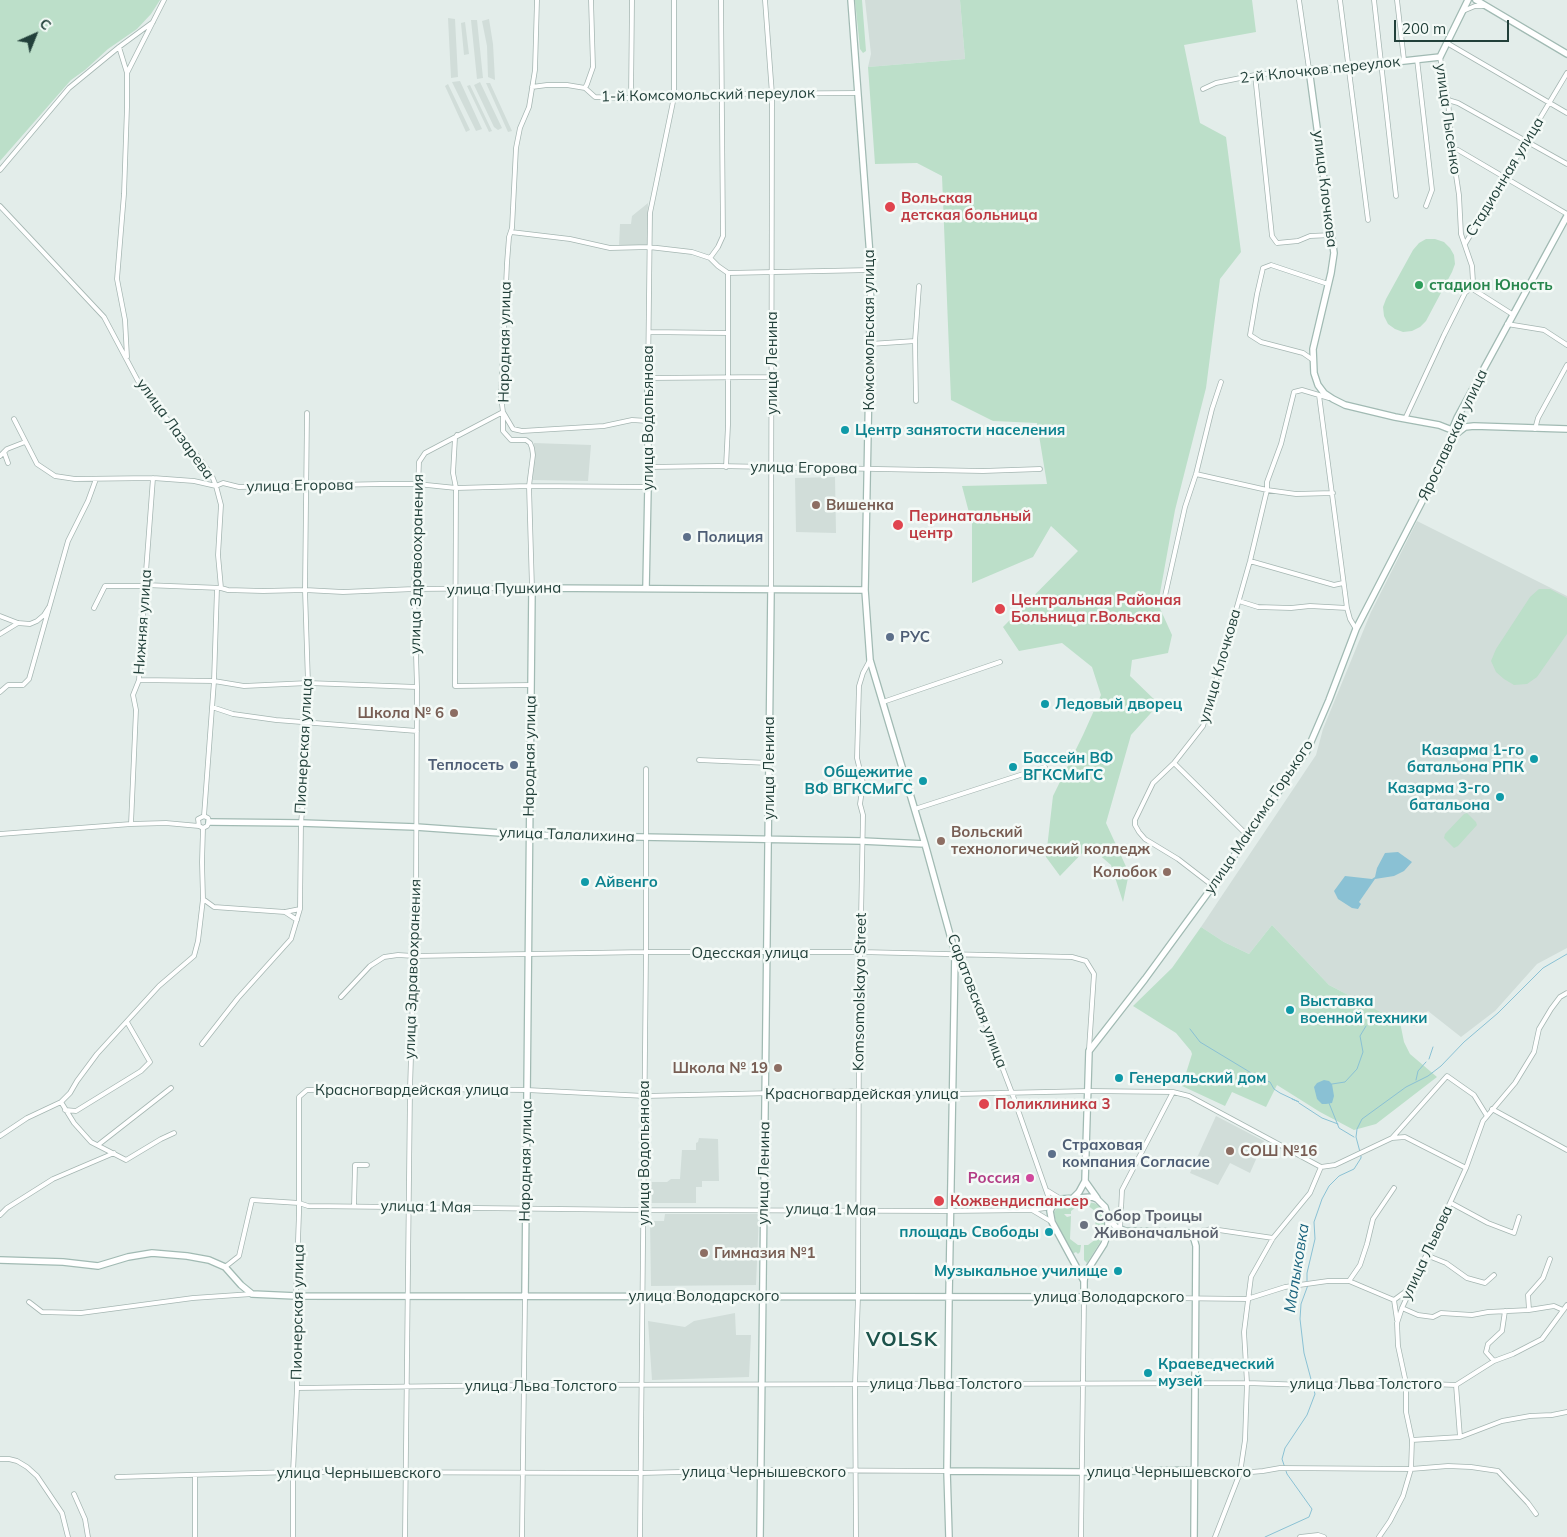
<!DOCTYPE html>
<meta charset="utf-8">
<style>
body{margin:0}
#map{position:relative;width:1567px;height:1537px;overflow:hidden;background:#e3edea;font-family:Mulish,sans-serif}
canvas{display:block}
.north{position:absolute;left:10px;top:10px;width:50px;height:50px;-webkit-text-stroke:4px #f4faf7;paint-order:stroke;rotate:44deg;font-size:14px;font-weight:700;line-height:20px;text-align:center;color:#22403a}
.north::after{content:'';display:block;margin:auto;width:18px;height:22px;background:#22403a;clip-path:polygon(50% 0,100% 100%,50% 72%,0 100%)}
.scale{position:absolute;left:1394px;top:20px;width:115px;height:22px;box-sizing:border-box;border:2px solid #22403a;border-top:0;padding-left:6px;font-size:15px;line-height:18px;white-space:nowrap;color:#22403a;-webkit-text-stroke:4px #f4faf7;paint-order:stroke}
</style>
<div id="map">
<canvas width="1567" height="1537"></canvas>
<div class="north">С</div>
<div class="scale">200 m</div>
</div>
<script>
const g = document.querySelector('canvas').getContext('2d');
g.lineJoin = 'round';
function paint(path, color) {
  g.fillStyle = color;
  g.fill(path, 'evenodd');
}
function poly(rows) {
  const path = new Path2D();
  for (const r of rows) {
    path.moveTo(r[0], r[1]);
    for (let i = 2; i < r.length; i += 2) path.lineTo(r[i], r[i + 1]);
  }
  return path;
}
function strokePath(path, color, width, dash) {
  g.strokeStyle = color;
  g.lineWidth = width;
  g.lineCap = dash ? 'butt' : 'round';
  g.setLineDash(dash || []);
  g.stroke(path);
}
function label(font, color, halo, rows, align = 'center') {
  g.font = font + ' Mulish,sans-serif';
  g.lineWidth = 5;
  g.setLineDash([]);
  g.textBaseline = 'middle';
  g.strokeStyle = halo;
  g.fillStyle = color;
  for (const [text, x, y, turn = 0] of rows) {
    g.save();
    g.translate(x, y);
    g.rotate((+turn || 0) * Math.PI / 180);
    g.textAlign = isNaN(turn) ? turn : align;
    if (halo) g.strokeText(text, 0, 0);
    g.fillText(text, 0, 0);
    g.restore();
  }
}
paint(poly([
 [865,0,960,0,965,59,868,67,871,54],
 [448,18,455,19,458,77,451,78],
 [489,19,493,44,495,80,488,77,487,46,482,21],
 [471,20,477,20,483,78,477,79],
 [465,22,469,54,464,55,461,23],
 [460,81,482,129,476,131,452,82],
 [480,82,502,128,498,130,494,127,474,85],
 [486,83,490,83,512,131,508,132],
 [448,84,470,130,466,132,445,86],
 [470,85,492,131,489,132,467,86],
 [648,203,647,245,619,246,620,224,631,224,632,216],
 [534,443,591,445,588,481,533,480],
 [835,477,836,533,796,532,795,478],
 [1417,521,1567,596,1567,948,1537,964,1495,1011,1461,1037,1428,1011,1414,1026,1400,1022,1329,985,1272,925,1249,954,1224,942,1201,927,1316,755,1323,729,1371,612],
 [1216,1116,1264,1141,1250,1173,1230,1163,1218,1185,1190,1173],
 [699,1138,718,1139,719,1181,702,1181,702,1187,696,1187,696,1203,649,1203,649,1182,667,1182,671,1179,680,1179,682,1150,696,1150,696,1143,698,1142],
 [665,1214,759,1214,756,1285,651,1286,650,1221,664,1221],
 [735,1313,736,1335,751,1335,749,1377,652,1380,648,1321,685,1327,694,1321]
]), '#d1ddd9');
paint(poly([
 [0,0,160,0,151,14,137,29,108,49,85,70,71,80,0,161],
 [855,0,862,0,866,51,863,53,860,49],
 [960,0,1252,0,1256,32,1184,45,1200,123,1226,137,1241,252,1220,279,1206,388,1175,510,1158,604,1172,635,1168,653,1132,660,1130,676,1159,704,1131,735,1106,823,1129,873,1123,902,1111,865,1089,846,1060,876,1046,857,1053,796,1083,735,1101,695,1092,667,1062,643,1019,651,1003,627,1078,551,1051,526,1033,557,972,583,972,524,962,486,1047,484,1037,423,993,421,951,400,942,176,917,163,875,164,868,67,965,59],
 [1426,239,1435,239,1444,242,1450,248,1454,255,1455,264,1452,272,1426,321,1420,327,1412,331,1403,332,1395,329,1388,324,1384,316,1383,307,1386,299,1413,250,1419,243],
 [1550,589,1567,598,1567,634,1537,677,1527,684,1514,685,1504,679,1496,672,1491,661,1496,649,1530,597,1539,589],
 [1467,813,1476,822,1477,825,1458,846,1454,848,1444,838,1445,834,1464,814],
 [1272,925,1329,985,1400,1022,1404,1042,1410,1054,1437,1077,1376,1124,1354,1130,1320,1112,1277,1085,1266,1107,1232,1092,1225,1106,1182,1086,1192,1054,1191,1051,1176,1033,1133,1006,1172,968,1201,927,1224,942,1249,954],
 [1069,1202,1084,1202,1094,1203,1100,1206,1104,1213,1104,1236,1087,1263,1084,1260,1084,1245,1088,1245,1096,1239,1095,1211,1083,1202,1071,1211,1071,1214,1064,1214,1067,1217,1071,1216,1070,1239,1078,1245,1081,1245,1080,1252,1078,1254,1076,1252,1072,1254,1061,1234,1055,1218,1054,1212,1057,1208]
]), '#bcdfc9');
paint(poly([
 [1398,852,1412,862,1404,871,1394,876,1375,879,1359,902,1361,904,1358,909,1352,908,1338,899,1334,891,1345,876,1372,879,1375,877,1377,868,1385,853],
 [1324,1080,1329,1081,1332,1084,1334,1096,1332,1103,1326,1104,1322,1104,1317,1099,1314,1087,1317,1083]
]), '#8ac1d4');
strokePath(poly([
 [1190,1029,1200,1042,1253,1074,1259,1075,1261,1079,1270,1082,1274,1089,1280,1093,1299,1102,1292,1099],
 [1429,1059,1433,1047],
 [1416,1080,1418,1071,1426,1062],
 [1332,1084,1345,1082,1357,1069,1363,1052,1360,1036,1366,1026],
 [1299,1103,1322,1118,1338,1124],
 [1329,1103,1339,1128,1354,1137],
 [1360,1152,1356,1137,1357,1129,1362,1119,1406,1087,1428,1076,1441,1066,1464,1042,1498,1013,1543,968,1567,954],
 [1307,1281,1307,1273,1315,1239,1314,1222,1322,1199,1329,1186,1339,1176,1354,1169,1361,1158,1361,1156],
 [1308,1285,1301,1304,1300,1319,1304,1353,1312,1383],
 [1265,1537,1309,1517,1312,1509,1287,1474,1282,1459,1285,1448,1307,1415,1315,1394,1313,1387]
]), '#8ac1d4', 1);
const street = poly([
 [674,0,674,97,650,213,648,378,772,377],
 [765,0,772,94,771,590],
 [1340,0,1368,220],
 [1374,0,1396,196],
 [1397,0,1404,60],
 [1463,11,1475,6,1485,6],
 [1447,43,1567,113],
 [119,47,127,73,127,107,124,194,117,279,125,320,127,357],
 [1417,59,1432,190,1426,206],
 [127,73,164,0],
 [1255,75,1272,236,1277,243,1298,241,1310,236,1332,235],
 [532,87,547,85,567,85,585,88,595,97,631,98,695,97,722,94,858,93],
 [585,88,587,84,593,67,591,0],
 [1203,89,1216,83,1255,75,1309,69,1299,0],
 [631,98,632,0],
 [1448,100,1458,103,1567,164],
 [1452,149,1458,150,1567,214],
 [0,170,69,88,119,47,153,22],
 [0,206,104,317,138,381,154,403,203,463,212,476,216,486,221,505,218,555,221,588,217,588,214,681,204,816],
 [511,232,570,239,610,248,649,247,692,252,710,258,718,266,728,273],
 [1465,244,1567,73],
 [710,258,718,247,723,236,721,0],
 [728,273,871,270],
 [1471,288,1512,314],
 [1507,324,1544,330,1567,345],
 [649,332,728,333],
 [870,344,915,341],
 [1313,360,1303,353,1261,342,1250,335,1257,294,1263,268,1271,265,1328,284],
 [1319,395,1347,608,1350,619,1356,629],
 [916,401,915,341,919,286],
 [14,419,37,464,55,476,75,479,153,478,194,481,216,486,223,483,239,487,381,484,417,484,456,488,529,486,648,487],
 [1405,419,1444,335,1465,293,1471,288,1473,282,1472,266,1461,234,1459,195,1452,149,1448,100,1440,57],
 [1535,429,1538,418,1567,365],
 [457,435,455,438,453,473,456,488,455,686,531,685],
 [4,452,8,463],
 [0,456,7,449,25,442],
 [648,467,718,466,983,471,1040,469],
 [726,467,728,425,728,273],
 [1196,474,1267,490,1296,494,1333,493],
 [1250,561,1334,585,1343,583],
 [145,585,221,588,228,590,263,591,305,590,343,592,414,589,532,588,529,486,533,455,532,448,530,443,526,440,511,440,503,431,503,412,501,397,507,263,509,237,512,228,516,148,520,128,529,107,535,70,537,0],
 [1165,596,1185,507,1196,474,1212,409,1221,382],
 [1239,601,1258,607,1291,608,1310,606,1347,608],
 [94,608,105,586,145,586],
 [0,616,18,623,30,624,37,621,44,615,49,607],
 [0,634,18,623],
 [139,680,214,681,244,686,308,683,417,687],
 [0,692,8,685,23,685,29,679,68,541,88,501,96,479],
 [883,702,1000,662],
 [212,707,233,714,276,720,417,731],
 [699,760,769,763],
 [1174,763,1248,836],
 [915,809,1045,767],
 [204,816,208,818,209,822,207,826,203,828,199,826,198,819,204,816],
 [131,824,136,710,133,695,139,680,145,585,153,478],
 [0,834,131,824,166,823,199,826],
 [1213,886,1178,859,1145,839,1139,832,1135,825,1135,820,1153,783,1174,763,1203,726,1250,561,1267,490,1267,482,1281,444,1294,392,1302,390,1329,398],
 [203,899,214,907,285,912,300,909],
 [285,912,297,920],
 [341,997,370,966,384,957,398,955,414,956,646,952,861,952,1072,957,1086,961,1094,974,1089,1049],
 [202,1044,238,998,291,939,300,909,301,823,306,768,308,683,305,590,307,413],
 [61,1102,74,1123,91,1142,126,1160,161,1139,174,1133],
 [1492,1109,1567,1150],
 [65,1110,76,1111,141,1071,150,1062,127,1022],
 [0,1136,27,1118,61,1102,70,1093,77,1081,97,1054,159,986,194,956,198,941,203,899,202,862,203,828],
 [1392,1138,1447,1076,1474,1095,1487,1116],
 [98,1145,171,1088],
 [1048,1191,1061,1199],
 [1451,1203,1488,1223,1514,1233,1519,1217],
 [354,1206,355,1165,367,1165],
 [1032,1210,1052,1222],
 [0,1215,7,1208,53,1179,114,1153],
 [1120,1230,1122,1190,1173,1092],
 [1189,1233,1212,1229,1273,1238],
 [1426,1255,1446,1263,1467,1278,1485,1283,1494,1275],
 [225,1267,239,1256,252,1200,299,1203,308,1206,644,1210,950,1211,1032,1210,1052,1207,1012,1093,972,988,963,964,955,953],
 [1349,1281,1360,1265,1367,1244,1373,1219,1394,1188],
 [1394,1300,1397,1320],
 [29,1302,42,1312,81,1313,193,1298,252,1294],
 [1402,1308,1418,1315,1433,1317,1441,1313,1472,1315,1488,1312,1529,1310,1554,1306,1563,1310],
 [1529,1310,1528,1295,1543,1278,1550,1259],
 [1494,1361,1486,1352,1488,1344,1502,1331,1505,1311],
 [1456,1385,1460,1437],
 [297,1388,524,1385,953,1384,1247,1383,1307,1385,1406,1383,1456,1385,1494,1361,1513,1354,1542,1339,1567,1305],
 [1412,1440,1460,1437,1502,1421,1530,1416,1552,1415,1567,1412],
 [0,1459,9,1459,17,1461,27,1467,37,1476,62,1513,68,1537],
 [1195,1470,1240,1473,1263,1471,1280,1468,1411,1469,1448,1466,1471,1467,1498,1471,1528,1503,1536,1514],
 [117,1477,293,1472,641,1473,760,1470,947,1471],
 [74,1494,85,1519,88,1537],
 [195,1537,195,1475],
 [293,1537,293,1472,297,1388,296,1296,299,1213,299,1097,307,1090,410,1089,527,1090,645,1096,860,1091,957,1094,1089,1091,1173,1092,1189,1096,1321,1167,1335,1165,1392,1138,1405,1137,1466,1168],
 [405,1537,410,1089,416,895,417,687,414,589,419,462,425,453,503,412,513,429,522,431,604,426,632,420,648,421],
 [522,1537,525,1296],
 [640,1537,646,952,646,769],
 [856,1537,855,1385,858,1297,859,1022,863,815,860,804,863,783,857,758,859,686,863,673,870,660],
 [1081,1537,1084,1297,1247,1299,1285,1287,1328,1281,1349,1281,1394,1300,1409,1289],
 [1215,1537,1240,1473,1245,1440,1247,1383,1244,1332,1251,1277,1273,1238,1310,1193,1321,1167],
 [1300,1537,1318,1535,1324,1537],
 [1379,1537,1390,1521,1403,1496,1411,1469,1412,1440,1406,1412,1406,1383,1398,1346,1397,1323,1402,1308,1466,1168,1483,1121,1515,1083,1534,1052,1539,1029,1551,1009,1560,997,1567,993]
]);
const secondary = poly([
 [851,0,871,270,865,590,870,660,925,844,955,953,949,1296,947,1471,949,1537],
 [1476,0,1567,54],
 [1457,432,1439,425,1395,417,1345,405,1333,399,1324,393,1318,385,1314,373,1313,349,1331,273,1334,253,1309,69,1322,70,1440,57,1468,0],
 [1456,434,1465,427,1474,426,1567,429],
 [646,588,648,487,648,378],
 [209,822,301,823,416,827,529,835,862,841,925,844],
 [1085,1181,1097,1198],
 [1073,1198,1079,1192,1085,1181,1089,1051,1145,979,1213,886,1307,751,1329,700,1356,629,1444,459,1453,437,1452,430,1457,418,1567,216],
 [1108,1218,1116,1227,1125,1231,1181,1232,1189,1233,1194,1239,1196,1246,1194,1537],
 [0,1260,63,1262,98,1266,128,1257,152,1253,187,1256,209,1260,225,1267,241,1285,252,1294,296,1296,1084,1297,1084,1281,1085,1274,1104,1244,1108,1233,1108,1218,1105,1207,1097,1199,1092,1197,1061,1199,1052,1207,1050,1211,1052,1222,1084,1281],
 [525,1296,532,588,865,590],
 [947,1471,1082,1472,1195,1470],
 [760,1537,771,590]
]);
strokePath(street, '#a5b6b2', 5.5);
strokePath(secondary, '#a1bab3', 8);
strokePath(street, '#fff', 4);
strokePath(secondary, '#fff', 5.5);
for (const [x, y, r, color] of [
 [890,207,6,"#e0444e"],
 [1419,285,5,"#2e9e5b"],
 [845,430,5,"#0f9aa8"],
 [816,505,5,"#8d6e63"],
 [898,525,6,"#e0444e"],
 [687,537,5,"#5c6f8a"],
 [1000,609,6,"#e0444e"],
 [890,637,5,"#5c6f8a"],
 [1045,704,5,"#0f9aa8"],
 [454,713,5,"#8d6e63"],
 [1534,759,5,"#0f9aa8"],
 [514,765,5,"#5c6f8a"],
 [1013,767,5,"#0f9aa8"],
 [923,781,5,"#0f9aa8"],
 [1500,797,5,"#0f9aa8"],
 [941,841,5,"#8d6e63"],
 [1167,872,5,"#8d6e63"],
 [585,882,5,"#0f9aa8"],
 [1290,1010,5,"#0f9aa8"],
 [778,1068,5,"#8d6e63"],
 [1119,1078,5,"#0f9aa8"],
 [984,1104,6,"#e0444e"],
 [1230,1151,5,"#8d6e63"],
 [1052,1154,5,"#5c6f8a"],
 [1030,1178,5,"#d1479c"],
 [939,1201,6,"#e0444e"],
 [1084,1225,5,"#6b7280"],
 [1049,1232,5,"#0f9aa8"],
 [704,1253,5,"#8d6e63"],
 [1118,1271,5,"#0f9aa8"],
 [1148,1373,5,"#0f9aa8"]
]) {
  const dot = new Path2D();
  dot.arc(x, y, r, 0, 2 * Math.PI);
  g.fillStyle = color;
  g.fill(dot);
  strokePath(dot, '#f4faf7', 2);
}
label('15px', '#22403a', '#f4faf7', [
 ["2-й Клочков переулок",1320,70,-6],
 ["1-й Комсомольский переулок",708,95,-1],
 ["улица Лысенко",1448,119,82],
 ["Стадионная улица",1505,177,-59],
 ["улица Клочкова",1325,189,83],
 ["Комсомольская улица",869,330,-90],
 ["Народная улица",505,342,-89],
 ["улица Ленина",772,363,-90],
 ["улица Водопьянова",648,418,-90],
 ["улица Лазарева",175,429,54],
 ["Ярославская улица",1453,435,-65],
 ["улица Егорова",804,468,1],
 ["улица Егорова",300,486,-1],
 ["улица Здравоохранения",417,564,-89],
 ["улица Пушкина",504,589,-1],
 ["Нижняя улица",143,622,-86],
 ["улица Клочкова",1220,666,-74],
 ["Пионерская улица",304,746,-87],
 ["Народная улица",530,756,-89],
 ["улица Ленина",769,768,-90],
 ["улица Максима Горького",1259,817,-56],
 ["улица Талалихина",567,835,2],
 ["Одесская улица",750,953],
 ["улица Здравоохранения",413,969,-88],
 ["Komsomolskaya Street",860,992,-89],
 ["Саратовская улица",977,1001,69],
 ["Красногвардейская улица",412,1090],
 ["Красногвардейская улица",862,1094],
 ["улица Водопьянова",644,1153,-90],
 ["Народная улица",526,1161,-89],
 ["улица Ленина",764,1173,-89],
 ["улица 1 Мая",426,1207,1],
 ["улица 1 Мая",831,1210,1],
 ["улица Львова",1427,1253,-65],
 ["улица Володарского",704,1296],
 ["улица Володарского",1109,1297],
 ["Пионерская улица",298,1312,-89],
 ["улица Льва Толстого",946,1384],
 ["улица Льва Толстого",1366,1384],
 ["улица Льва Толстого",541,1386],
 ["улица Чернышевского",764,1472],
 ["улица Чернышевского",1169,1472],
 ["улица Чернышевского",359,1473]
]);
label('bold 15px', '#be3a42', '#f4faf7', [
 ["Вольская",901,198],
 ["детская больница",901,215],
 ["Перинатальный",909,516],
 ["центр",909,533],
 ["Центральная Районая",1011,600],
 ["Больница г.Вольска",1011,617],
 ["Поликлиника 3",995,1104],
 ["Кожвендиспансер",950,1201]
], 'left');
label('bold 15px', '#27864d', '#f4faf7', [
 ["стадион Юность",1429,285]
], 'left');
label('bold 15px', '#0d838f', '#f4faf7', [
 ["Центр занятости населения",855,430],
 ["Ледовый дворец",1055,704],
 ["Казарма 1-го",1524,750,"right"],
 ["батальона РПК",1524,767,"right"],
 ["Бассейн ВФ",1023,758],
 ["ВГКСМиГС",1023,775],
 ["Общежитие",913,772,"right"],
 ["ВФ ВГКСМиГС",913,789,"right"],
 ["Казарма 3-го",1490,788,"right"],
 ["батальона",1490,805,"right"],
 ["Айвенго",595,882],
 ["Выставка",1300,1001],
 ["военной техники",1300,1018],
 ["Генеральский дом",1129,1078],
 ["площадь Свободы",1039,1232,"right"],
 ["Музыкальное училище",1108,1271,"right"],
 ["Краеведческий",1158,1364],
 ["музей",1158,1381]
], 'left');
label('bold 15px', '#785e54', '#f4faf7', [
 ["Вишенка",826,505],
 ["Школа № 6",444,713,"right"],
 ["Вольский",951,832],
 ["технологический колледж",951,849],
 ["Колобок",1157,872,"right"],
 ["Школа № 19",768,1068,"right"],
 ["СОШ №16",1240,1151],
 ["Гимназия №1",714,1253]
], 'left');
label('bold 15px', '#4e5e75', '#f4faf7', [
 ["Полиция",697,537],
 ["РУС",900,637],
 ["Теплосеть",504,765,"right"],
 ["Страховая",1062,1145],
 ["компания Согласие",1062,1162]
], 'left');
label('bold 15px', '#b23c85', '#f4faf7', [
 ["Россия",1020,1178]
], 'right');
label('bold 15px', '#5b616d', '#f4faf7', [
 ["Собор Троицы",1094,1216],
 ["Живоначальной",1094,1233]
], 'left');
label('italic 16px', '#1a647e', '#f4faf7', [
 ["Малыковка",1297,1268,-81]
]);
g.letterSpacing = '1px';
label('bold 20px', '#1d534b', '#f4faf7', [
 ["VOLSK",902,1340]
]);
g.letterSpacing = '0px';
</script>
